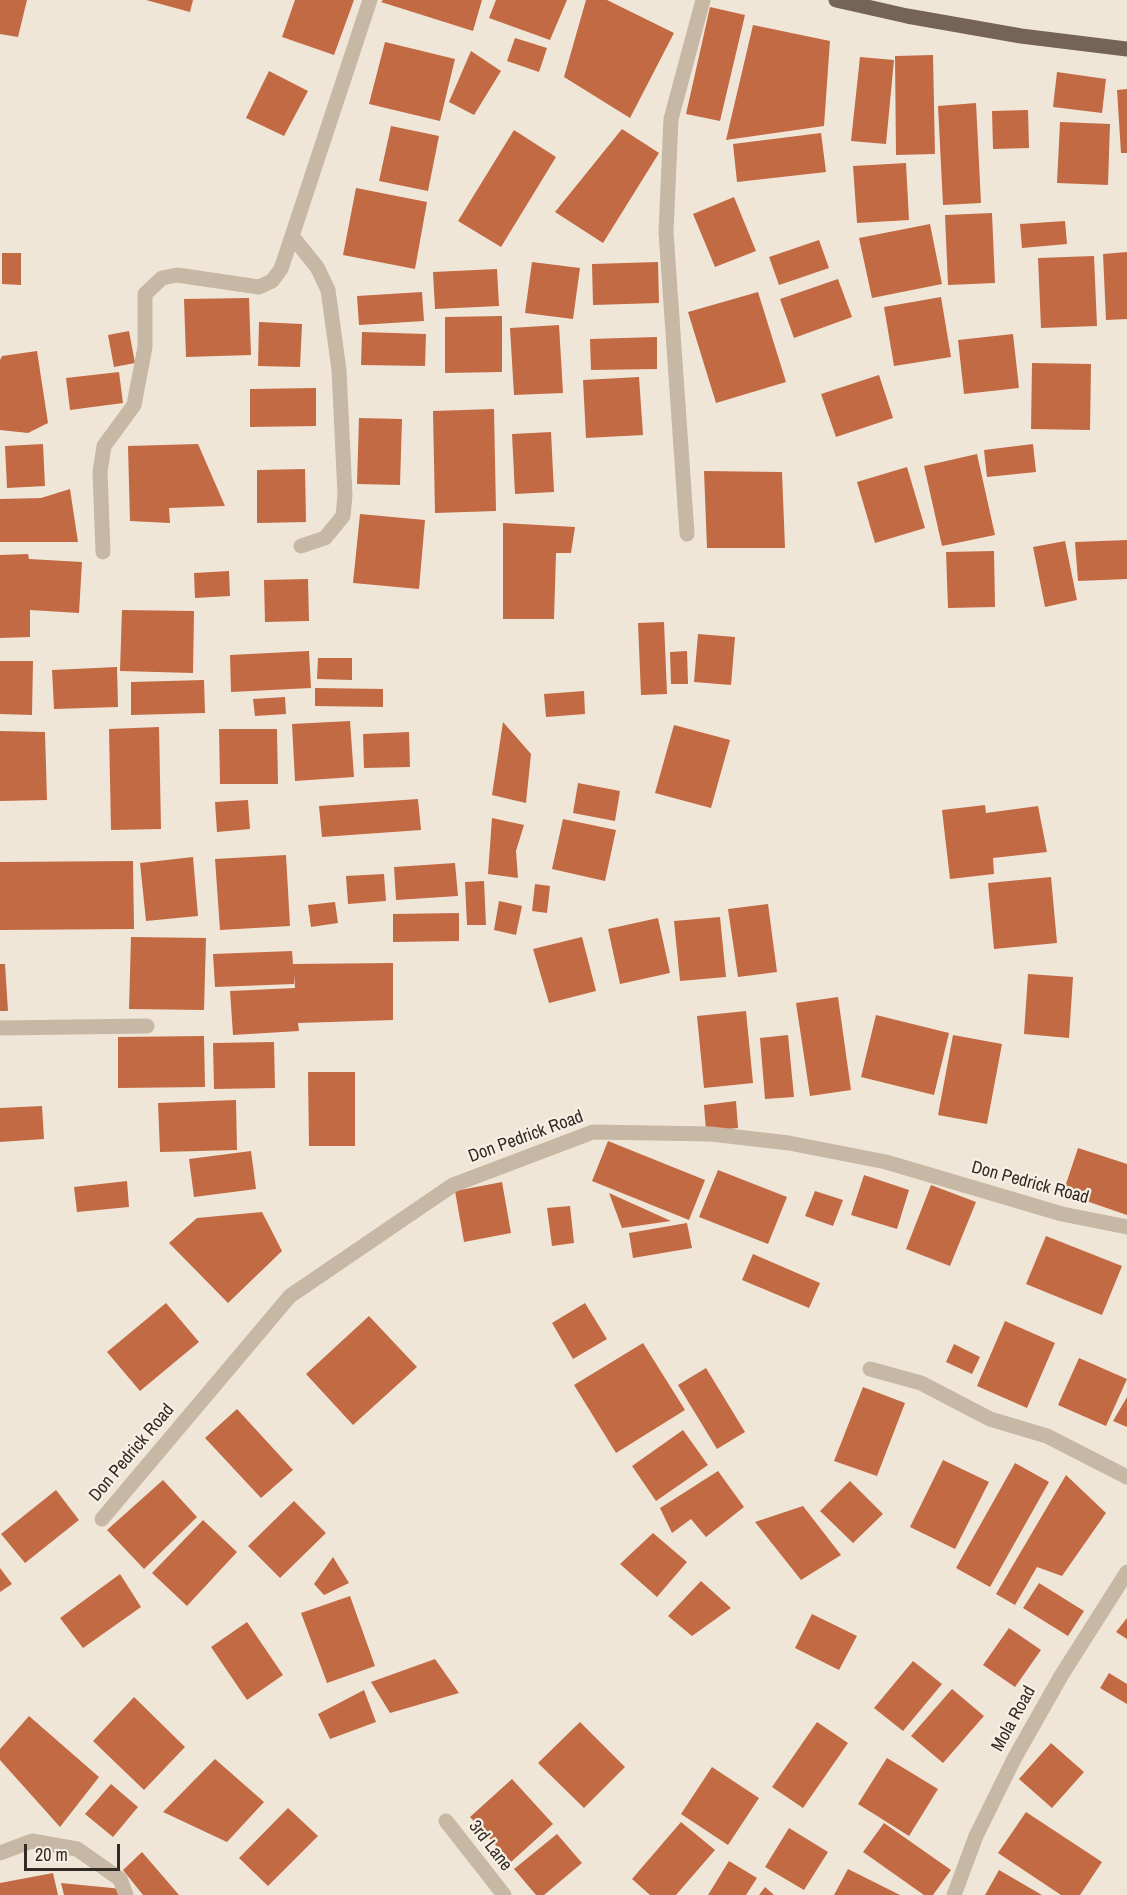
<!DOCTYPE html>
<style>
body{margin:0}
#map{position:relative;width:1127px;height:1895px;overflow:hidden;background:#f0e6d8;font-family:"Archivo Narrow",sans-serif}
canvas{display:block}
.scale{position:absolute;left:24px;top:1844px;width:96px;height:27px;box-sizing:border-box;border:3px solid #332b26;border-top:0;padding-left:8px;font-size:18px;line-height:21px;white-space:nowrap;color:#332b26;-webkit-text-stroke:4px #f8f0e4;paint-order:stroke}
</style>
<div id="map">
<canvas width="1127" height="1895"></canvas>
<div class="scale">20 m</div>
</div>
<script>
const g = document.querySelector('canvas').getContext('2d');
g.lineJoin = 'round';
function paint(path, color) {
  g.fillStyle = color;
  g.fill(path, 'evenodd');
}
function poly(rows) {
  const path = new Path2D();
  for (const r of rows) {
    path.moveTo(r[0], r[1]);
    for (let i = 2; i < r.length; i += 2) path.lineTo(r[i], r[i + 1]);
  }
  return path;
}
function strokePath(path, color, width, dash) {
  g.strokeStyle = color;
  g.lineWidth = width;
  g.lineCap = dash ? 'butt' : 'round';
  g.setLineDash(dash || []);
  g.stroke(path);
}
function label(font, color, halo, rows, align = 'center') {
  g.font = font + ' "Archivo Narrow",sans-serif';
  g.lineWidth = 4.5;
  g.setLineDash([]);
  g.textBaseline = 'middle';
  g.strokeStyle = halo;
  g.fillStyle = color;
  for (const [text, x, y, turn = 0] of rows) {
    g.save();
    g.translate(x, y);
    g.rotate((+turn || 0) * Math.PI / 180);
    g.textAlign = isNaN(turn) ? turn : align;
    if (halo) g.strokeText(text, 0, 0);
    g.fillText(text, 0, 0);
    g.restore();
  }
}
paint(poly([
 [0,0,27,0,18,37,0,34],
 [146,0,193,0,190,12],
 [295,0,354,0,334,55,282,37],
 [383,0,482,0,473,31,381,2],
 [496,0,567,0,550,40,489,18],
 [586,0,607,0,674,33,630,118,564,77],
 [710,7,745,15,720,121,686,114],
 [753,25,830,41,824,126,726,140],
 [515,38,547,48,539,72,507,61],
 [385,42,455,59,440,121,369,104],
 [471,51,501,71,474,115,449,102],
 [933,55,935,154,896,155,895,56],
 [860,57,894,60,886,144,851,141],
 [269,71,308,91,284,136,246,118],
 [1057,72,1106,79,1102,113,1053,107],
 [1127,89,1127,153,1121,153,1117,90],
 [976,103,981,203,943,205,938,106],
 [1028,110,1029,148,993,149,992,111],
 [1060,122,1110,124,1108,185,1057,183],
 [391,126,439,136,428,191,379,181],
 [622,129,659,153,603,243,555,212],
 [514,130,556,157,501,247,458,221],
 [821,133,826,172,737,182,733,144],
 [906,163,909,220,857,223,853,166],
 [356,188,427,202,415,269,343,255],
 [734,197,756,251,715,267,693,214],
 [992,213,995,283,948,285,945,215],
 [1065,221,1067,244,1022,248,1020,224],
 [930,224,942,284,872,298,859,238],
 [819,240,829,268,779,285,769,257],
 [1127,252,1127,319,1106,320,1103,254],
 [2,253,21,253,21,285,2,284],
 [1094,256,1097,326,1041,328,1038,258],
 [532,262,580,268,573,319,525,313],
 [658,262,659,303,593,305,592,264],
 [497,269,499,306,435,309,433,272],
 [838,279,852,317,794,338,780,299],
 [422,292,424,321,359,325,357,296],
 [758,292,786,382,716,403,688,312],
 [941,297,951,357,894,366,884,307],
 [249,298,251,355,186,357,184,299],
 [502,316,502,372,445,373,445,317],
 [259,322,302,324,300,367,258,366],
 [559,325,563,393,514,395,510,328],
 [129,331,135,363,114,367,108,335],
 [362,332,426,334,425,366,361,365],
 [1013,334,1019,388,964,394,958,340],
 [657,337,657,369,591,370,590,339],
 [37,351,48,423,28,433,0,430,0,360,2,356],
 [1032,363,1091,364,1090,430,1031,429],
 [119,372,123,403,70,410,66,378],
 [879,375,893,418,836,437,821,394],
 [639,377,643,435,586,438,583,380],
 [316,388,316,426,250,427,250,389],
 [494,409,496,511,435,513,433,411],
 [359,418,402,419,400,485,357,484],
 [551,432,554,492,515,494,512,434],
 [43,444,45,486,7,488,5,446],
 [198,444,225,506,169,508,170,523,130,521,128,446],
 [1033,444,1036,472,987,477,984,450],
 [977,454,995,535,942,546,924,466],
 [907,467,925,528,875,543,857,482],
 [305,469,306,522,257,523,257,470],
 [704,471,782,472,785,548,707,548],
 [70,489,78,542,0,542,0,499,41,498],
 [360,514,425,520,419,589,353,583],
 [503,523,575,527,571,553,556,553,554,619,503,619],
 [1127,540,1127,579,1078,581,1075,542],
 [1065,541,1077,600,1045,607,1033,547],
 [994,551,995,607,948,608,946,552],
 [28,554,29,559,82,562,79,613,30,610,30,637,0,638,0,555],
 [229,571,230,596,195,598,194,573],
 [308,579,309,621,265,622,264,580],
 [122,610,194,611,193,673,120,671],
 [664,622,667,694,641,695,638,623],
 [698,634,735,637,731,685,694,682],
 [309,651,311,688,231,692,230,655],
 [687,651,688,684,671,684,670,652],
 [318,658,352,658,352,680,317,679],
 [0,661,33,661,32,715,0,714],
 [117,667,118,707,54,709,52,670],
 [204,680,205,713,131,715,131,682],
 [315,688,383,689,383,707,315,706],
 [584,691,585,714,546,717,544,694],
 [285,697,286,714,255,716,253,699],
 [350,721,354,777,295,781,292,724],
 [503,722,531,754,526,803,492,795],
 [674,725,730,740,711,808,655,793],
 [159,727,161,829,111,830,109,729],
 [219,729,277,729,278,784,220,784],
 [0,731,45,732,47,800,0,801],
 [409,732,410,767,364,768,363,734],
 [578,783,620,791,615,821,573,813],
 [418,799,421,830,322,837,319,806],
 [248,800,250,829,217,832,215,802],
 [985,805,986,813,1038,806,1047,852,993,858,994,874,950,879,942,810],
 [492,818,524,825,516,851,518,878,488,874],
 [563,819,616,830,605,881,552,869],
 [286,855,290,926,220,930,215,859],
 [193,857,198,916,146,921,140,863],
 [133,861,134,929,0,930,0,862],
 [455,863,458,896,396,900,394,867],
 [384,874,386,901,348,904,346,876],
 [1051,877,1057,943,994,949,988,883],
 [484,881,486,925,467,925,465,882],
 [535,884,550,886,547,913,532,911],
 [499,901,522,906,516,935,494,930],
 [335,902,338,923,311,927,308,905],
 [768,904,777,972,738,977,728,909],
 [459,913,459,941,393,942,393,914],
 [720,917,726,977,680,981,674,921],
 [658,918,670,973,620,984,608,929],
 [131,937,206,938,204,1010,129,1009],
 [582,937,596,991,549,1003,533,949],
 [292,951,293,964,393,963,393,1020,298,1023,299,1031,233,1035,230,991,295,988,294,974,294,984,215,987,213,954],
 [0,964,5,964,8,1011,0,1011],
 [1028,974,1073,977,1069,1038,1024,1034],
 [838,997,851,1090,810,1096,796,1003],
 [746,1011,753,1083,704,1088,697,1016],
 [876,1015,949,1033,934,1095,861,1077],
 [788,1035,794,1097,765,1099,760,1038],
 [953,1035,1002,1044,987,1124,938,1115],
 [204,1036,205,1087,118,1088,118,1037],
 [274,1042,275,1088,214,1089,213,1043],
 [308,1072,355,1072,355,1146,309,1146],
 [236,1100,237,1150,160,1152,158,1103],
 [736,1101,738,1128,706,1131,704,1105],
 [42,1106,44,1139,0,1142,0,1108],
 [608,1141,705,1180,689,1220,592,1181],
 [1078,1148,1127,1164,1127,1215,1063,1193],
 [251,1151,256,1189,194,1197,189,1159],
 [718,1170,787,1197,768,1244,699,1217],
 [864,1175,909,1190,897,1229,851,1215],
 [127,1181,129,1207,77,1212,74,1187],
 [502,1182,511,1233,464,1242,455,1191],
 [931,1185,976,1202,950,1266,906,1249],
 [815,1191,843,1200,833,1226,805,1216],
 [609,1193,671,1221,622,1228],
 [570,1206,574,1243,552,1246,547,1208],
 [262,1212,282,1251,228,1303,169,1243,197,1218],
 [687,1223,692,1248,633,1258,629,1233],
 [1046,1236,1122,1266,1102,1315,1026,1284],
 [753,1254,820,1283,809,1308,742,1280],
 [166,1303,199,1342,140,1391,107,1352],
 [585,1303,607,1339,573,1359,552,1323],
 [369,1316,417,1367,353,1425,306,1374],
 [1005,1321,1055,1343,1027,1408,977,1386],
 [643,1343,685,1410,616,1453,574,1385],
 [954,1344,980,1357,972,1374,946,1362],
 [1079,1358,1127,1379,1106,1426,1058,1405],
 [706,1368,745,1432,717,1449,678,1385],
 [863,1387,905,1403,877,1476,834,1461],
 [1127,1397,1127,1427,1113,1421],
 [237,1409,293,1470,261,1498,205,1438],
 [683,1430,708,1465,656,1501,632,1466],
 [943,1460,989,1482,955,1549,910,1527],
 [1015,1463,1049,1482,990,1587,956,1568],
 [718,1471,744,1507,706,1537,691,1519,672,1533,660,1508],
 [1066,1475,1106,1513,1062,1576,1037,1567,1015,1605,996,1594],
 [163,1480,197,1517,144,1569,107,1530],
 [850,1481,883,1514,853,1543,820,1511],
 [56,1490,79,1520,25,1563,1,1534],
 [294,1501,326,1533,280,1578,248,1546],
 [803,1506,841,1555,801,1580,755,1522],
 [203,1520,237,1552,187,1606,152,1573],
 [653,1533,687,1562,657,1597,620,1564],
 [333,1557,349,1583,324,1595,314,1584],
 [0,1568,12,1584,0,1592],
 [120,1574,141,1607,83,1648,60,1618],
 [701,1581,731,1608,692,1636,668,1616],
 [1039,1583,1084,1611,1068,1636,1023,1608],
 [350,1596,375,1666,327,1683,301,1613],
 [812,1614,857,1636,839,1670,795,1648],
 [1127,1618,1127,1639,1116,1632],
 [247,1622,283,1675,247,1700,211,1647],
 [1009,1628,1041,1650,1015,1687,983,1665],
 [435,1659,459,1693,390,1713,371,1682],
 [913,1661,942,1684,903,1731,874,1708],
 [1109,1673,1127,1684,1127,1704,1100,1688],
 [952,1689,984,1716,943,1763,911,1736],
 [364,1690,376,1722,330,1739,318,1714],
 [134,1697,185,1747,144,1790,93,1741],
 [29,1716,99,1777,60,1827,0,1760,0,1749],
 [580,1722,625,1767,584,1808,538,1763],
 [817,1722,848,1743,803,1808,772,1787],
 [1051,1743,1084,1772,1052,1808,1019,1779],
 [887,1758,938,1789,909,1836,858,1804],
 [215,1759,264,1802,227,1842,163,1812],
 [712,1767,759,1798,728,1845,681,1814],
 [512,1779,553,1824,511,1862,470,1817],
 [111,1784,138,1807,113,1837,85,1814],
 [288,1808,318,1836,268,1886,239,1858],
 [1026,1812,1102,1862,1080,1895,1061,1895,998,1853],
 [681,1822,715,1850,676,1895,650,1895,632,1879],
 [884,1823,951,1870,933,1895,924,1895,863,1852],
 [789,1828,828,1852,804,1890,765,1867],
 [557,1834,582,1863,544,1895,536,1895,514,1869],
 [142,1852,179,1895,143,1895,123,1870],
 [729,1861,757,1878,746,1895,708,1895],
 [848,1869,900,1895,834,1895],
 [999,1870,1042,1895,985,1895],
 [53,1873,58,1895,0,1895,0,1883],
 [61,1883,122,1889,123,1895,64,1895],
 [765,1887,774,1895,759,1895]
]), '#c26a44');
strokePath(poly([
 [446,1821,504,1895]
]), '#c7b7a5', 15);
strokePath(poly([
 [687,534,666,232,671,119,703,0],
 [301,546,325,538,343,516,345,495,339,370,328,290,317,267,292,236,370,0],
 [103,552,100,472,104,446,134,405,145,347,145,294,162,278,177,275,259,287,272,281,281,269,292,236],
 [0,1028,147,1026],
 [870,1369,921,1383,990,1419,1047,1436,1127,1477],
 [102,1519,290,1296,453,1185,593,1132,711,1134,789,1143,886,1162,1062,1214,1127,1227],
 [0,1853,32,1841,77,1849,120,1879,126,1895],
 [954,1895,976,1836,1014,1759,1061,1676,1127,1572]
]), '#c7b7a5', 15);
strokePath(poly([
 [836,0,907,16,1021,36,1127,49]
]), '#756357', 15);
label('18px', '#332b26', '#f8f0e4', [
 ["Don Pedrick Road",526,1137,-20],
 ["Don Pedrick Road",1030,1183,15],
 ["Don Pedrick Road",132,1453,-50],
 ["Mola Road",1014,1719,-61],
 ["3rd Lane",490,1846,52]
]);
</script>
